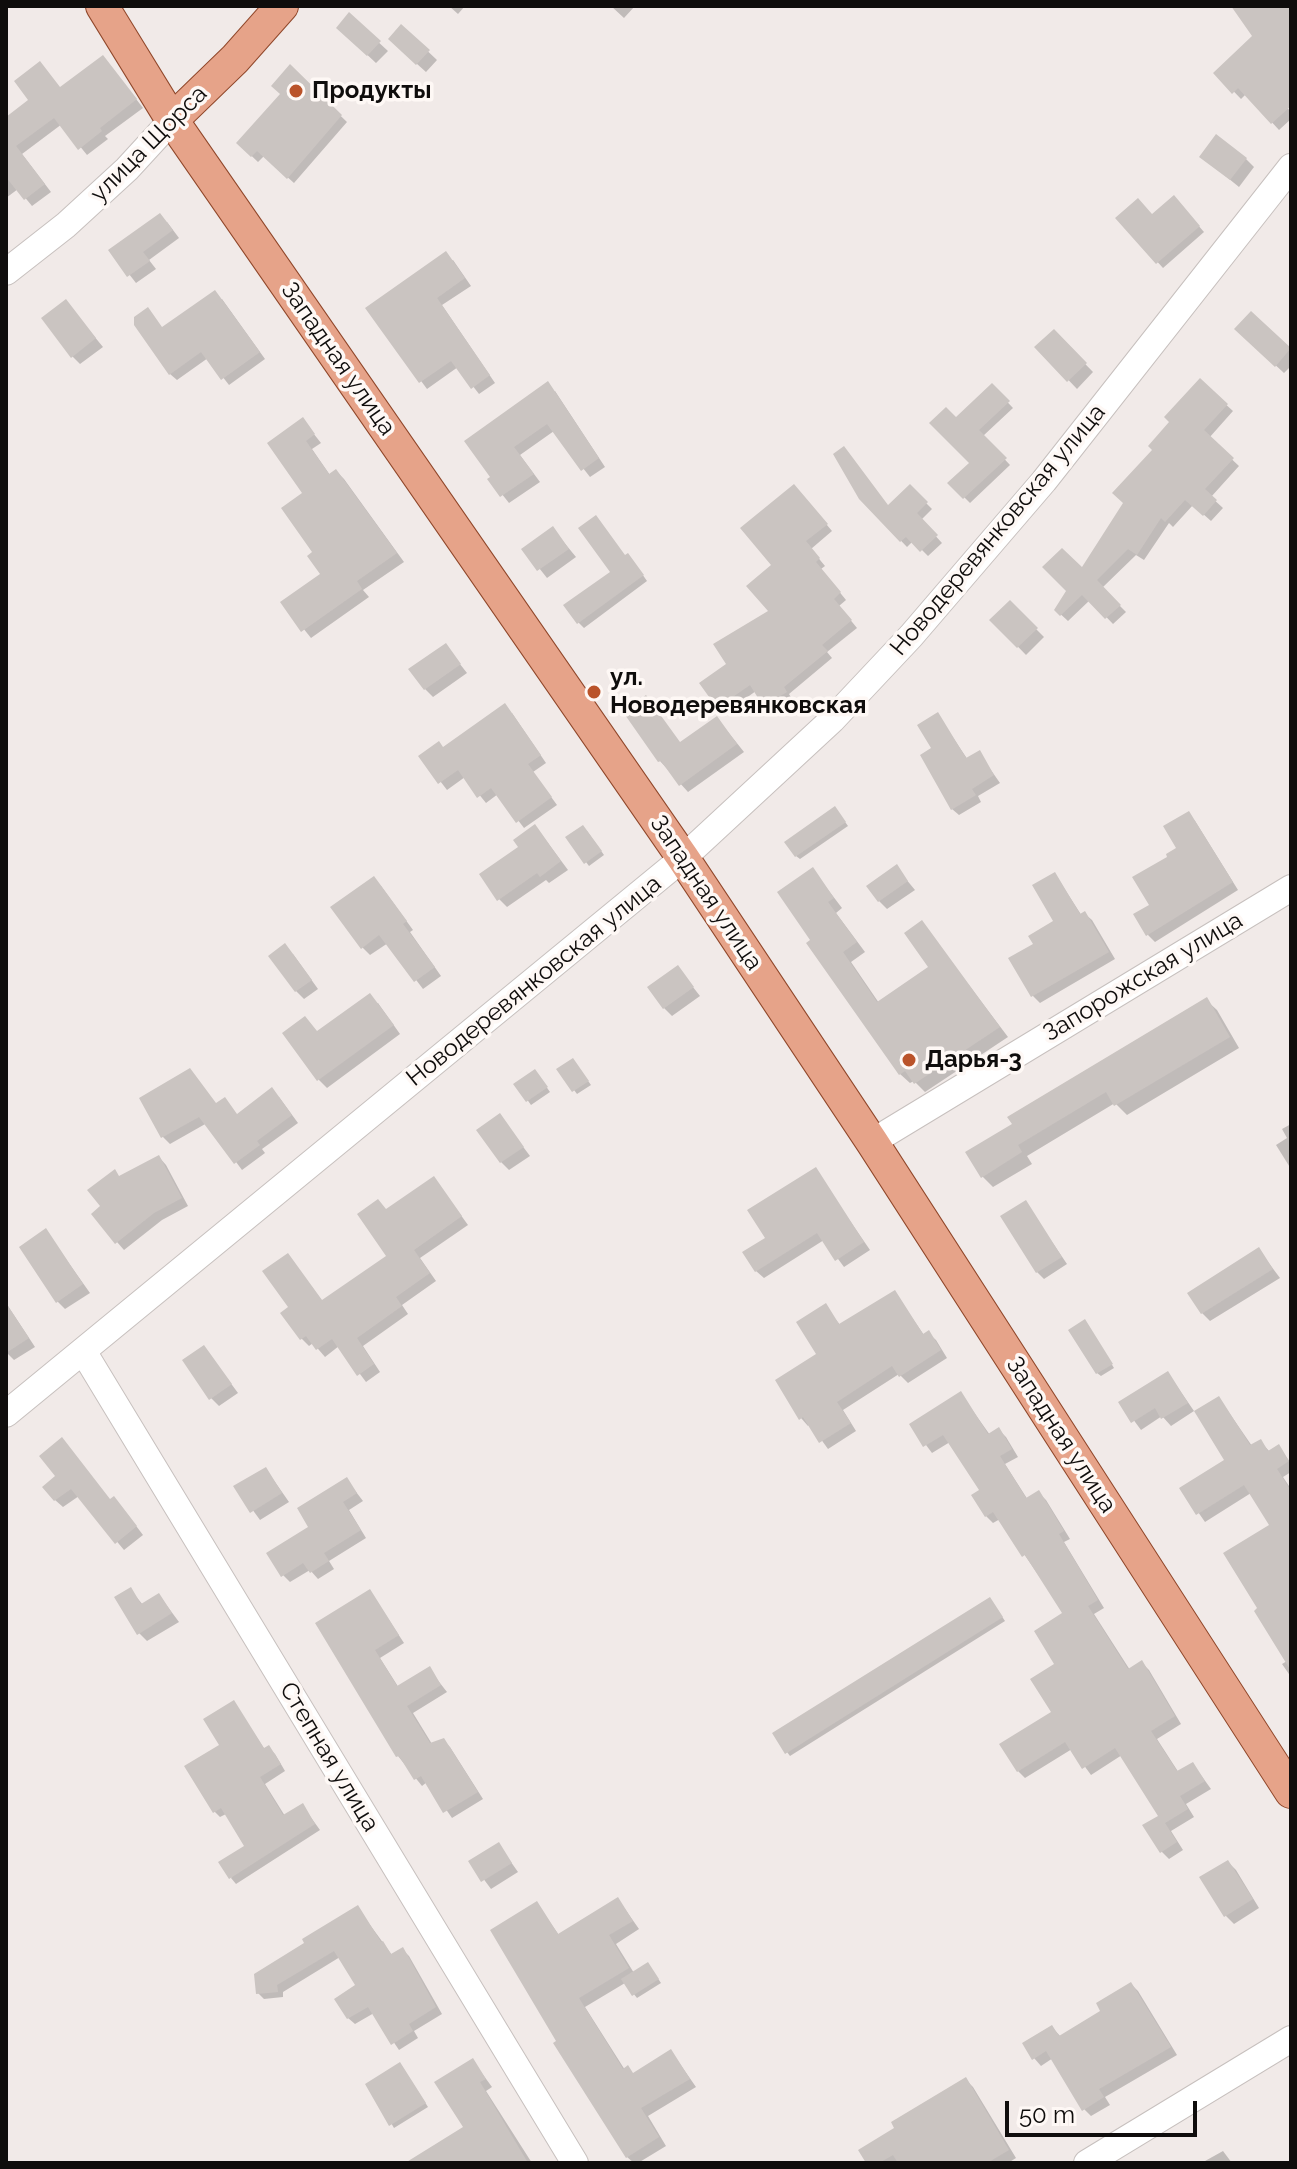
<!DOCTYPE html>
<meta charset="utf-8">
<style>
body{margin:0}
#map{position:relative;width:1297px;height:2169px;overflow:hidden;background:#f1eae8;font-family:Raleway,sans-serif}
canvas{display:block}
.frame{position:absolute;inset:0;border:8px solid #0f0d0c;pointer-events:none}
.scale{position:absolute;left:1005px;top:2101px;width:192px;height:36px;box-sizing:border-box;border:4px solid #0f0d0c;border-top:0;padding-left:10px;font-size:24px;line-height:28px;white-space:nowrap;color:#0f0d0c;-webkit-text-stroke:6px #fef8f5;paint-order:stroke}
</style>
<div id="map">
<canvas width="1297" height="2169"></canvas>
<div class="frame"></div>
<div class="scale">50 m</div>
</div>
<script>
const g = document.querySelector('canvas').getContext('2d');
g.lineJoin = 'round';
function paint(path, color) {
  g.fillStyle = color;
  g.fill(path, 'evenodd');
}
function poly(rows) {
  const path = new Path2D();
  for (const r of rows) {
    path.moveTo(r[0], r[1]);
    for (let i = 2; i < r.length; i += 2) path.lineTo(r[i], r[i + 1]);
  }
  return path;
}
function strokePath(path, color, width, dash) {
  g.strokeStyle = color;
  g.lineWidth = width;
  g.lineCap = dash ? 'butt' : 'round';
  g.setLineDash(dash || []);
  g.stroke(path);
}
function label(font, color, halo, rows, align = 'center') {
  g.font = font + ' Raleway,sans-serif';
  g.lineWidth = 7;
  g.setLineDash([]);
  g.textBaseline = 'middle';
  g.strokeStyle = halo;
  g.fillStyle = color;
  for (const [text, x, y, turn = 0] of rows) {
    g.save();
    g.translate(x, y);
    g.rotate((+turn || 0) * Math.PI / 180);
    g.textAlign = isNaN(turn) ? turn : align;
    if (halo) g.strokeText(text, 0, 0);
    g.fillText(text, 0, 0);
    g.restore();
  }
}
paint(poly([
 [449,6,465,6,458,14],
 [611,6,635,6,624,18],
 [1233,6,1291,6,1291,99,1284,104,1291,112,1291,119,1279,130,1246,94,1241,99,1216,73,1254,37],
 [349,15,388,51,376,63,346,35],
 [402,27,437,60,426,72,398,47],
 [110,65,143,108,105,136,108,139,87,155,62,124,22,154,51,192,32,206,18,189,6,198,6,120],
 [290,67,347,122,294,183,264,156,258,162,238,143,282,94],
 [1202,157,1246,159,1254,167,1239,187],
 [1179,203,1204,232,1163,268,1118,218,1152,216],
 [167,222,179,238,149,260,156,269,136,283,111,251],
 [453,260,471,286,442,305,495,383,479,394,458,367,427,389,368,309],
 [222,299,265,359,229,385,208,358,177,380,170,374,163,329],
 [66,302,103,347,80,364,72,356],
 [1251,314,1291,350,1291,366,1284,373,1245,337],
 [1054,332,1093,372,1077,389,1037,347],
 [1200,381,1233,411,1209,438,1239,466,1211,497,1223,508,1211,521,1193,505,1173,527,1169,523,1144,560,1136,555,1102,588,1126,612,1113,624,1090,600,1068,621,1056,610,1126,503,1155,450],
 [992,386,1013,408,983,436,1010,465,970,503,950,483,972,464,956,419],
 [555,391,605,467,590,477,554,431,520,455,540,482,509,503,490,479,492,477,467,441],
 [302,419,321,443,312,449,330,475,336,471,344,479,404,562,363,590,369,597,311,638,283,603,323,574,315,553,305,493],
 [910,487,932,509,921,520,942,543,928,556,913,541,907,547,860,498,889,507],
 [800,493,832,531,811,549,825,566,821,569,846,600,839,606,857,628,827,652,832,658,789,694,792,699,771,711,756,691,725,713,718,707,728,665,771,612,774,565],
 [553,529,576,557,547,578,524,549],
 [626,557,633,561,647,581,584,628,578,622],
 [1010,603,1044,637,1026,655,992,620],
 [445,645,467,673,433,697,425,689],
 [512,713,546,763,533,772,557,805,524,828,498,794,486,803,465,777,447,790,421,756,444,749],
 [938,715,968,760,979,753,1000,783,978,796,981,802,959,815,952,809,934,749],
 [717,718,744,752,688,792,660,761],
 [838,812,848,826,800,859,796,856],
 [1188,813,1195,821,1238,890,1155,942,1148,935,1152,906,1170,857,1179,849],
 [587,831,604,855,589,866,586,862],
 [542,835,568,870,549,883,546,880,507,907,499,899,521,847],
 [896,867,915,890,887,909,879,901],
 [813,870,842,908,836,913,865,952,851,962,879,1003,930,967,922,923,1008,1037,925,1092,914,1081,910,1083,900,1074,813,941],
 [1055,874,1082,916,1085,914,1092,920,1115,959,1040,1003,1033,996,1035,944,1056,922],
 [381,886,413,930,410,932,441,976,423,989,388,943,370,955,362,947],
 [293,954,318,989,304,999,296,991],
 [678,968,700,996,672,1016,664,1008],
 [1206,1000,1217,1010,1239,1048,1127,1115,1115,1103,1027,1156,1032,1164,993,1187,982,1176,968,1153],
 [378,1003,400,1034,327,1088,319,1080,318,1033],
 [576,1064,591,1085,577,1094,559,1070],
 [538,1075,550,1092,531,1105,516,1084],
 [279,1097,298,1123,262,1149,265,1153,242,1170,207,1123,170,1144,163,1137,142,1099,238,1115],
 [500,1116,530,1156,509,1170,501,1162],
 [1291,1124,1291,1169,1276,1145,1287,1138,1282,1129],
 [159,1157,166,1165,188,1206,162,1220,124,1250,117,1242,103,1207,120,1178],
 [815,1170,870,1250,844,1267,824,1240,764,1278,756,1271,767,1239],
 [434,1178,468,1225,420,1258,436,1281,402,1305,408,1314,363,1346,380,1372,366,1382,339,1346,325,1357,313,1343,309,1346,301,1338,291,1308,288,1255,323,1302,389,1256,387,1211],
 [1025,1202,1067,1264,1044,1279,1037,1272],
 [46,1231,90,1293,65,1309,57,1301],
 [1259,1250,1280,1278,1210,1321,1202,1313],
 [895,1293,924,1335,928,1333,936,1340,947,1358,908,1383,899,1374,843,1410,856,1431,828,1449,810,1424,808,1426,801,1418,819,1355,825,1306,841,1326],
 [6,1303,35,1347,14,1360,6,1352],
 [1088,1325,1114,1368,1101,1376,1097,1373],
 [204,1347,238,1393,219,1406,211,1398],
 [1168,1373,1194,1411,1171,1426,1162,1416,1141,1430,1121,1403],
 [961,1394,990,1435,999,1430,1006,1437,1018,1457,1005,1464,1028,1500,1039,1493,1046,1500,1070,1539,1064,1542,1104,1608,1094,1614,1130,1670,1141,1662,1149,1670,1181,1724,1157,1739,1179,1773,1193,1764,1211,1789,1186,1804,1194,1817,1171,1831,1183,1850,1169,1859,1161,1851,1161,1816,1122,1755,1091,1775,1072,1749,1025,1778,1018,1771,1053,1713,1065,1614,1000,1519,993,1523,986,1516,982,1491,950,1442,932,1453,911,1425],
 [1219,1398,1252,1446,1260,1441,1270,1452,1278,1447,1291,1463,1291,1472,1283,1477,1291,1489,1291,1677,1282,1664,1287,1661,1272,1525,1251,1493,1205,1522,1182,1489,1227,1460],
 [266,1469,289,1502,260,1520,236,1487],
 [58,1476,121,1506,143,1535,124,1550,79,1496,63,1507,55,1500],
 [347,1480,363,1501,349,1510,366,1538,329,1561,334,1569,318,1579,310,1570,290,1582,283,1575,311,1527],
 [130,1589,143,1605,159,1595,179,1622,147,1641,139,1633],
 [370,1591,404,1643,380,1658,399,1688,429,1669,447,1692,413,1713,432,1744,443,1740,450,1747,483,1799,452,1818,427,1782,422,1786,398,1756,318,1624],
 [993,1603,1005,1621,790,1756,787,1752],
 [234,1702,265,1750,269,1748,275,1754,285,1771,265,1784,285,1816,302,1805,320,1830,236,1884,231,1878,246,1847,226,1814,220,1817,214,1811,222,1746],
 [499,1845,518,1872,491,1889,471,1862],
 [1228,1862,1236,1870,1259,1908,1234,1924,1226,1916],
 [618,1899,639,1929,616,1944,634,1973,651,1968,661,1983,637,1998,625,1983,585,2007,625,2070,634,2074,671,2051,696,2087,648,2116,666,2146,638,2163,634,2163,627,2157,558,2042,537,1904,559,1935],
 [357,1907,392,1955,402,1949,409,1956,442,2014,414,2031,418,2038,399,2050,374,2013,355,2024,348,2018,358,1986,340,1957,283,1992,283,1997,264,1999,258,1993],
 [1131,1984,1138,1991,1177,2055,1105,2097,1110,2105,1091,2116,1084,2109,1053,2058,1041,2066,1034,2058,1052,2027,1061,2037,1103,2011],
 [473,2061,492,2087,486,2091,532,2163,409,2163,466,2128],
 [403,2068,428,2107,394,2128,368,2084],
 [965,2079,973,2087,1016,2158,1008,2163,868,2163,897,2128],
 [1223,2151,1232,2163,1206,2163,1205,2161]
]), '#0003');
paint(poly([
 [1231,6,1291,6,1291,106,1271,124,1238,88,1232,94,1213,73,1252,36],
 [349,12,381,41,367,56,336,28],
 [401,24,430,50,416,65,388,39],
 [103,55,137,99,100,128,102,131,78,150,54,118,16,146,45,184,24,200,6,177,6,117,28,100,14,81,40,61,60,87],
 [290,64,342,115,287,179,257,151,251,157,236,143,280,94,271,86],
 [1216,134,1247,158,1230,180,1199,157],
 [1174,195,1200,226,1156,264,1115,218,1138,198,1152,214],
 [160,213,173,230,143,252,150,261,127,277,108,250],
 [446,251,465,278,437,298,490,375,471,389,451,361,419,383,365,308],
 [215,290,260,352,221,380,201,352,169,375,134,325,134,317,148,307,162,327],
 [66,299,96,338,71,358,41,318],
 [1251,311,1291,348,1275,367,1234,329],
 [1054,329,1087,363,1067,382,1034,347],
 [1200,378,1228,404,1204,430,1234,458,1205,489,1217,500,1203,516,1185,500,1165,522,1161,518,1137,555,1128,549,1097,580,1121,605,1105,619,1082,595,1060,616,1054,610,1066,591,1042,567,1062,548,1082,567,1123,503,1112,493,1152,450,1148,446,1169,422,1164,417],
 [548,381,599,458,581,471,547,424,514,447,534,474,500,497,487,479,490,477,464,441],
 [992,383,1010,401,979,430,1007,458,963,499,947,483,969,463,929,423,946,407,956,417],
 [303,417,315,434,306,441,329,474,336,469,397,553,357,581,362,589,301,632,280,602,320,574,307,556,312,552,281,508,302,493,267,443],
 [844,446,888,505,910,484,928,502,917,513,938,535,920,552,906,537,900,542,859,499,833,454],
 [794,484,828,524,806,541,820,558,816,562,841,592,834,599,852,620,822,645,828,651,784,687,787,692,763,706,750,685,717,708,699,683,726,664,713,644,768,611,746,586,771,565,740,528],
 [596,515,625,555,628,553,644,575,577,624,563,605,610,572,578,528],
 [553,526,569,549,537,571,521,549],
 [1010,600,1038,628,1017,648,989,620],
 [446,643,461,664,424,690,408,669],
 [646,695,680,742,717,716,737,744,679,786,661,761,658,762,623,712],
 [505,703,541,755,528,764,552,797,516,823,491,788,477,798,458,770,438,784,418,756,439,741,443,747],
 [938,712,966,758,980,750,994,775,972,789,976,795,951,810,920,755,931,748,917,725],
 [835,806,846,822,795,857,784,842],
 [1189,811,1233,882,1146,936,1133,914,1149,905,1132,877,1167,857,1166,854,1176,848,1163,826],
 [535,824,561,861,540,877,537,873,497,901,479,874,518,847,513,840],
 [583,825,602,851,584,864,565,837],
 [897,864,908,881,878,902,866,886],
 [813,867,834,898,828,902,857,942,843,952,877,1002,928,967,904,933,922,920,1000,1027,914,1084,905,1071,899,1075,806,943,810,940,777,892],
 [1055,872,1080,914,1085,911,1109,952,1031,997,1008,958,1033,944,1028,936,1053,921,1032,885],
 [374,876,407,921,403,924,435,967,414,982,379,935,361,949,330,907],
 [285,943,312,980,295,992,268,956],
 [678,965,694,987,663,1009,647,987],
 [370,993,394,1025,317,1081,282,1033,305,1016,317,1031],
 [1207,997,1230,1037,1114,1106,1106,1092,1018,1145,1022,1152,981,1178,965,1152,1012,1124,1007,1117],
 [573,1058,589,1081,572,1092,556,1069],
 [190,1068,216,1103,225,1097,237,1114,272,1087,292,1115,257,1141,260,1145,234,1164,199,1117,161,1138,139,1098],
 [535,1069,548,1087,526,1102,513,1084],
 [500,1113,524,1147,500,1163,476,1130],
 [159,1155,182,1198,154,1213,115,1244,91,1214,100,1206,87,1190,115,1169,119,1176],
 [816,1167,864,1242,835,1261,817,1233,755,1272,742,1252,765,1238,747,1210],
 [434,1176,462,1216,414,1250,430,1273,396,1297,402,1306,357,1338,374,1364,357,1376,332,1339,316,1350,306,1336,300,1340,280,1313,288,1307,262,1271,288,1253,322,1300,386,1256,357,1214,378,1199,386,1209],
 [1026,1200,1062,1257,1036,1273,1000,1216],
 [46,1228,83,1284,56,1303,19,1247],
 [1259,1247,1273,1269,1201,1314,1187,1293],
 [895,1290,923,1334,929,1330,941,1350,899,1377,892,1366,837,1402,851,1423,819,1443,803,1417,799,1420,775,1380,816,1354,796,1322,826,1303,839,1324],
 [6,1303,29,1338,6,1353],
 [1085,1319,1113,1364,1096,1374,1068,1330],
 [204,1345,232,1384,209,1400,182,1360],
 [1168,1371,1188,1403,1161,1419,1155,1408,1131,1423,1118,1402],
 [961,1391,988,1434,999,1427,1012,1449,1000,1456,1026,1498,1039,1490,1064,1531,1059,1534,1098,1600,1088,1606,1128,1669,1142,1660,1175,1716,1151,1731,1177,1771,1193,1762,1205,1781,1180,1796,1188,1809,1165,1823,1177,1842,1160,1853,1142,1825,1158,1816,1115,1748,1082,1769,1065,1742,1017,1772,999,1744,1051,1712,1030,1679,1054,1664,1034,1631,1062,1613,1025,1555,1022,1557,993,1512,985,1517,971,1495,979,1490,943,1435,923,1447,909,1424],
 [1219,1396,1250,1445,1261,1439,1268,1451,1279,1444,1289,1461,1277,1469,1291,1491,1291,1671,1254,1611,1257,1608,1223,1553,1269,1525,1244,1485,1196,1515,1179,1488,1224,1460,1194,1411],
 [62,1437,110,1499,114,1496,137,1526,115,1544,71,1489,54,1501,42,1487,55,1476,39,1456],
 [266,1467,282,1493,250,1513,233,1486],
 [347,1477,357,1493,343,1502,361,1530,324,1553,329,1561,310,1573,303,1563,281,1577,266,1553,308,1527,297,1508],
 [131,1587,141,1604,159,1593,172,1613,137,1635,114,1597],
 [370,1589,399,1635,375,1650,397,1686,430,1666,441,1685,407,1706,430,1743,444,1738,478,1792,443,1813,421,1776,414,1780,399,1756,396,1757,315,1623],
 [990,1597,1003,1617,785,1754,772,1733],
 [234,1700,264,1748,269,1745,281,1764,260,1777,283,1815,303,1803,315,1824,229,1879,218,1862,244,1846,221,1808,213,1813,184,1766,219,1745,203,1719],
 [499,1842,512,1863,481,1882,468,1861],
 [1228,1860,1253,1899,1224,1917,1199,1877],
 [618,1897,633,1921,609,1935,629,1968,579,1998,623,2069,628,2065,633,2073,671,2049,690,2079,641,2108,659,2137,626,2158,553,2043,556,2041,490,1930,537,1901,558,1934],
 [358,1905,381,1942,383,1941,391,1954,403,1947,436,2007,409,2024,413,2031,391,2045,368,2007,347,2019,334,1999,355,1985,334,1951,277,1985,278,1992,256,1994,254,1974,304,1943,302,1939],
 [648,1962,659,1979,632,1996,621,1979],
 [1131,1982,1171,2047,1099,2089,1104,2097,1082,2111,1046,2051,1032,2060,1022,2043,1052,2025,1059,2036,1100,2011,1096,2003],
 [473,2058,486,2079,480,2082,528,2163,405,2163,463,2127,434,2082],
 [400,2062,426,2103,389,2126,365,2084],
 [966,2077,1009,2150,987,2163,898,2163,893,2155,879,2163,866,2163,858,2150,894,2128,891,2122]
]), '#cac4c1');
const minor = poly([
 [6,272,66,225,127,169,172,120],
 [872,1142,1291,888],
 [83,1351,575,2163],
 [6,1414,683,858,832,720,911,636,1044,481,1291,167],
 [1087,2163,1291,2039]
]);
const major = poly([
 [102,6,172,120,683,858,872,1142,1291,1792],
 [172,120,235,59,282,6]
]);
strokePath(minor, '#c7c0be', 28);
strokePath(major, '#90472a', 34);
strokePath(minor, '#fff', 26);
strokePath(major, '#e6a389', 32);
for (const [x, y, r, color] of [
 [296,91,8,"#ba532a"],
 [594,692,8,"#ba532a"],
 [909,1060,8,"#ba532a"]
]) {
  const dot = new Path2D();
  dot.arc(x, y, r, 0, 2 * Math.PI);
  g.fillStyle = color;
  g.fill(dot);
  strokePath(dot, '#fef8f5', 3);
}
label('bold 24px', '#0f0d0c', '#fef8f5', [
 ["Продукты",312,91],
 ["ул.",610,678],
 ["Новодеревянковская",610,706],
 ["Дарья-3",925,1060]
], 'left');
label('24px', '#0f0d0c', '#fef8f5', [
 ["улица Щорса",149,144,-45],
 ["Западная улица",338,359,55],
 ["Новодеревянковская улица",998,530,-50],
 ["Западная улица",706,893,56],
 ["Запорожская улица",1143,977,-31],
 ["Новодеревянковская улица",534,981,-39],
 ["Западная улица",1061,1435,57],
 ["Степная улица",329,1757,59]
]);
</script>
